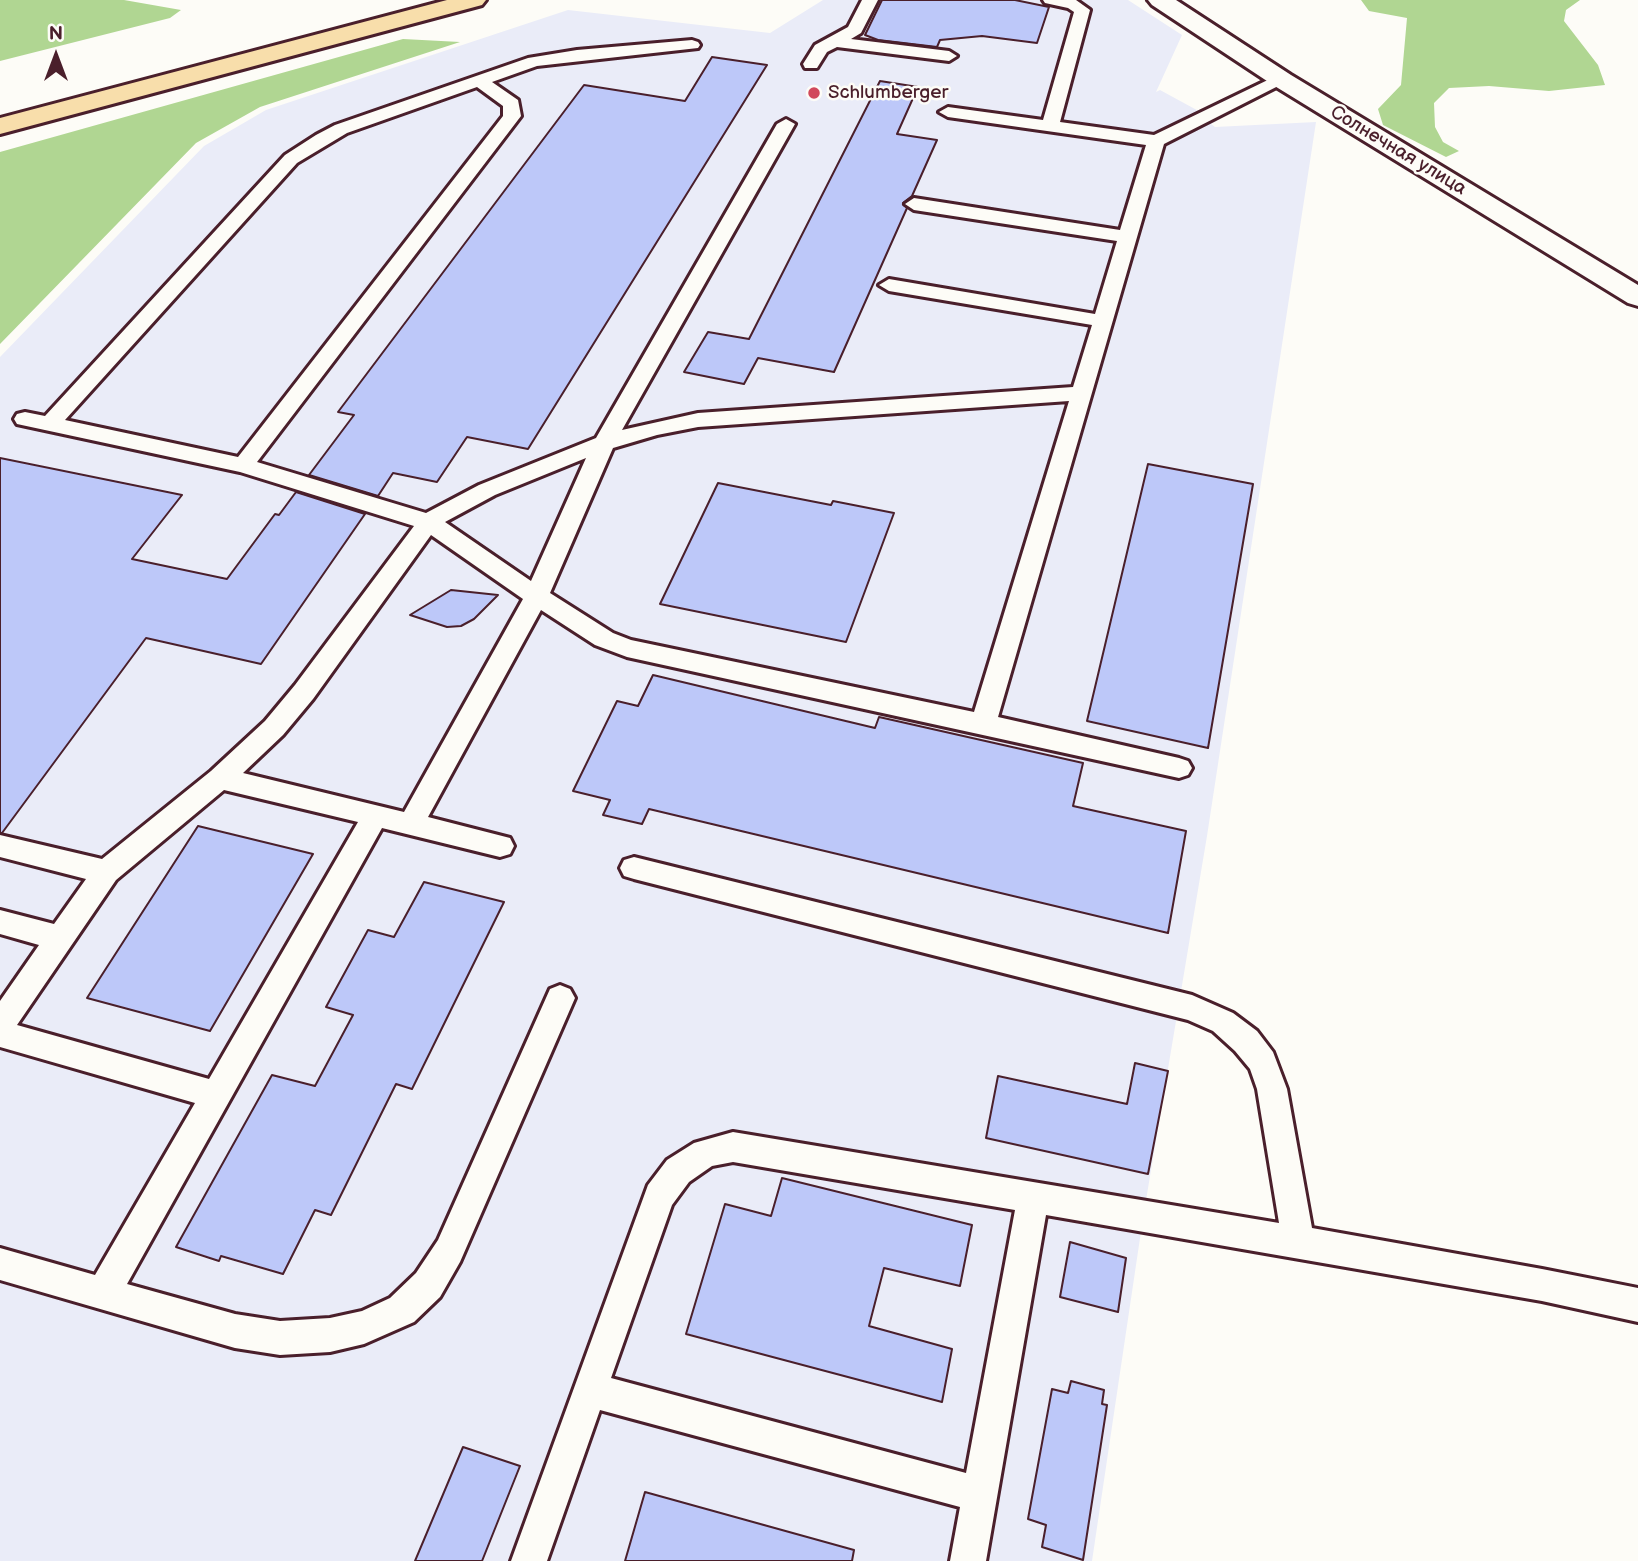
<!DOCTYPE html>
<meta charset="utf-8">
<style>
body{margin:0}
#map{position:relative;width:1638px;height:1561px;overflow:hidden;background:#fdfcf7;font-family:"Balsamiq Sans",sans-serif}
canvas{display:block}
.north{position:absolute;left:21px;top:21px;width:70px;height:70px;-webkit-text-stroke:5px #fdfcf7;paint-order:stroke;rotate:0deg;font-size:19px;font-weight:700;line-height:28px;text-align:center;color:#4a1f2b}
.north::after{content:'';display:block;margin:auto;width:24px;height:32px;background:#4a1f2b;clip-path:polygon(50% 0,100% 100%,50% 72%,0 100%)}
</style>
<div id="map">
<canvas width="1638" height="1561"></canvas>
<div class="north">N</div>
</div>
<script>
const g = document.querySelector('canvas').getContext('2d');
g.lineJoin = 'round';
function paint(path, color) {
  g.fillStyle = color;
  g.fill(path, 'evenodd');
}
function poly(rows) {
  const path = new Path2D();
  for (const r of rows) {
    path.moveTo(r[0], r[1]);
    for (let i = 2; i < r.length; i += 2) path.lineTo(r[i], r[i + 1]);
  }
  return path;
}
function strokePath(path, color, width, dash) {
  g.strokeStyle = color;
  g.lineWidth = width;
  g.lineCap = dash ? 'butt' : 'round';
  g.setLineDash(dash || []);
  g.stroke(path);
}
function label(font, color, halo, rows, align = 'center') {
  g.font = font + ' "Balsamiq Sans",sans-serif';
  g.lineWidth = 5;
  g.setLineDash([]);
  g.textBaseline = 'middle';
  g.strokeStyle = halo;
  g.fillStyle = color;
  for (const [text, x, y, turn = 0] of rows) {
    g.save();
    g.translate(x, y);
    g.rotate((+turn || 0) * Math.PI / 180);
    g.textAlign = isNaN(turn) ? turn : align;
    if (halo) g.strokeText(text, 0, 0);
    g.fillText(text, 0, 0);
    g.restore();
  }
}
paint(poly([
 [823,0,1128,0,1182,35,1156,92,1160,90,1217,121,1211,124,1215,127,1316,122,1207,836,1143,1218,1092,1561,0,1561,0,357,204,146,266,110,568,10,770,33]
]), '#eaecf8');
paint(poly([
 [0,0,124,0,181,10,170,18,0,61],
 [1361,0,1580,0,1566,10,1564,21,1598,65,1605,85,1549,91,1489,86,1449,88,1434,103,1435,127,1443,142,1459,151,1446,157,1383,125,1378,109,1401,85,1407,18,1369,11],
 [403,39,460,42,260,107,196,143,0,344,0,152]
]), '#b0d692');
const building = poly([
 [882,0,1015,0,1049,7,1037,43,982,36,940,40,937,47,878,40,865,35,882,0],
 [712,57,767,65,528,449,467,437,437,482,393,473,378,496,309,475,354,415,338,412,584,85,685,101,712,57],
 [880,81,918,87,897,134,937,140,912,196,903,203,907,208,834,372,758,358,744,384,684,372,708,332,749,339,880,81],
 [0,458,182,495,132,559,227,579,275,514,279,515,296,492,365,514,261,664,146,638,2,833,0,833,0,458],
 [1148,464,1253,484,1208,748,1087,721,1148,464],
 [718,483,831,505,833,501,894,513,846,642,660,604,718,483],
 [451,590,498,595,474,619,461,626,447,627,410,615,451,590],
 [653,675,875,728,879,717,1083,763,1073,806,1186,831,1168,933,649,809,642,824,603,815,610,800,573,791,617,701,638,706,653,675],
 [198,826,313,854,210,1031,87,998,198,826],
 [424,882,504,902,412,1089,396,1084,331,1215,315,1210,283,1274,221,1256,219,1261,176,1247,272,1075,315,1086,353,1015,326,1007,368,930,394,937,424,882],
 [1135,1063,1168,1071,1148,1174,986,1138,998,1076,1127,1104,1135,1063],
 [782,1178,972,1225,960,1286,884,1268,869,1326,952,1349,942,1402,686,1334,725,1204,771,1216,782,1178],
 [1070,1242,1126,1258,1118,1312,1060,1297,1070,1242],
 [1071,1381,1104,1390,1102,1404,1107,1405,1083,1560,1042,1547,1046,1525,1028,1519,1052,1389,1068,1393,1071,1381],
 [463,1447,520,1466,482,1561,415,1561,463,1447],
 [645,1492,854,1550,852,1561,625,1561,645,1492]
]);
paint(building, '#bdc8f9');
strokePath(building, '#4a1f2b', 2);
const service = poly([
 [862,0,878,0,861,33,851,39,949,51,957,56,949,61,837,47,827,52,817,68,805,68,803,64,815,45,848,27,862,0],
 [1043,0,1076,0,1090,10,1060,122,1154,135,1276,76,1282,75,1290,80,1164,144,998,717,1179,758,1188,761,1192,768,1188,775,1179,778,627,657,595,645,541,610,428,817,510,838,514,846,510,854,500,857,382,828,127,1284,235,1314,280,1321,330,1318,362,1311,390,1298,416,1273,438,1240,550,989,560,985,570,989,575,998,460,1262,440,1297,414,1322,364,1344,330,1352,280,1355,235,1348,0,1280,0,1248,95,1275,195,1103,0,1047,0,1001,39,945,0,934,0,910,54,924,86,879,0,857,0,835,102,859,211,771,265,721,295,685,414,526,240,472,17,424,14,419,17,414,25,412,45,416,285,155,316,135,335,125,528,58,577,50,692,40,698,42,700,45,698,48,537,66,492,82,518,100,521,116,257,462,426,513,479,485,596,438,777,124,786,119,795,124,622,430,698,413,1073,387,1092,325,889,291,879,285,889,279,1095,314,1117,241,914,210,905,204,914,198,1120,230,1146,145,948,117,939,112,948,107,1043,120,1074,12,1068,8,1045,3,1043,0],
 [477,87,503,106,503,116,238,457,65,420,297,163,347,133,477,87],
 [1069,401,974,712,631,640,613,633,550,593,613,448,657,435,698,427,1069,401],
 [586,458,531,581,445,522,495,495,586,458],
 [431,535,523,599,404,812,243,773,283,735,313,699,431,535],
 [224,790,358,822,209,1079,17,1025,116,880,224,790],
 [634,857,1192,995,1233,1013,1257,1031,1273,1052,1287,1089,1312,1228,1542,1269,1638,1288,1638,1322,1542,1301,1046,1215,986,1561,950,1561,960,1507,600,1410,547,1561,511,1561,648,1185,667,1160,694,1143,733,1132,1279,1223,1257,1089,1250,1069,1235,1051,1213,1031,1188,1020,634,879,624,876,620,868,624,860,634,857],
 [733,1162,1015,1210,966,1473,611,1378,672,1205,689,1182,712,1166,733,1162]
]);
const minor = poly([
 [1148,0,1176,0,1291,75,1638,285,1638,306,1628,303,1273,85,1152,5,1148,0]
]);
const primary = poly([
 [447,0,486,0,482,5,0,134,0,118,447,0]
]);
strokePath(service, '#4a1f2b', 6);
strokePath(minor, '#4a1f2b', 6);
strokePath(primary, '#4a1f2b', 6);
paint(service, '#fdfcf7');
paint(minor, '#fdfcf7');
paint(primary, '#f8deab');
for (const [x, y, r, color] of [
 [814,93,7,"#d1495b"]
]) {
  const dot = new Path2D();
  dot.arc(x, y, r, 0, 2 * Math.PI);
  g.fillStyle = color;
  g.fill(dot);
  strokePath(dot, '#fdfcf7', 2.5);
}
label('19px', '#4a1f2b', '#fdfcf7', [
 ["Schlumberger",828,93]
], 'left');
label('19px', '#4a1f2b', '#fdfcf7', [
 ["Солнечная улица",1398,151,31]
]);
</script>
